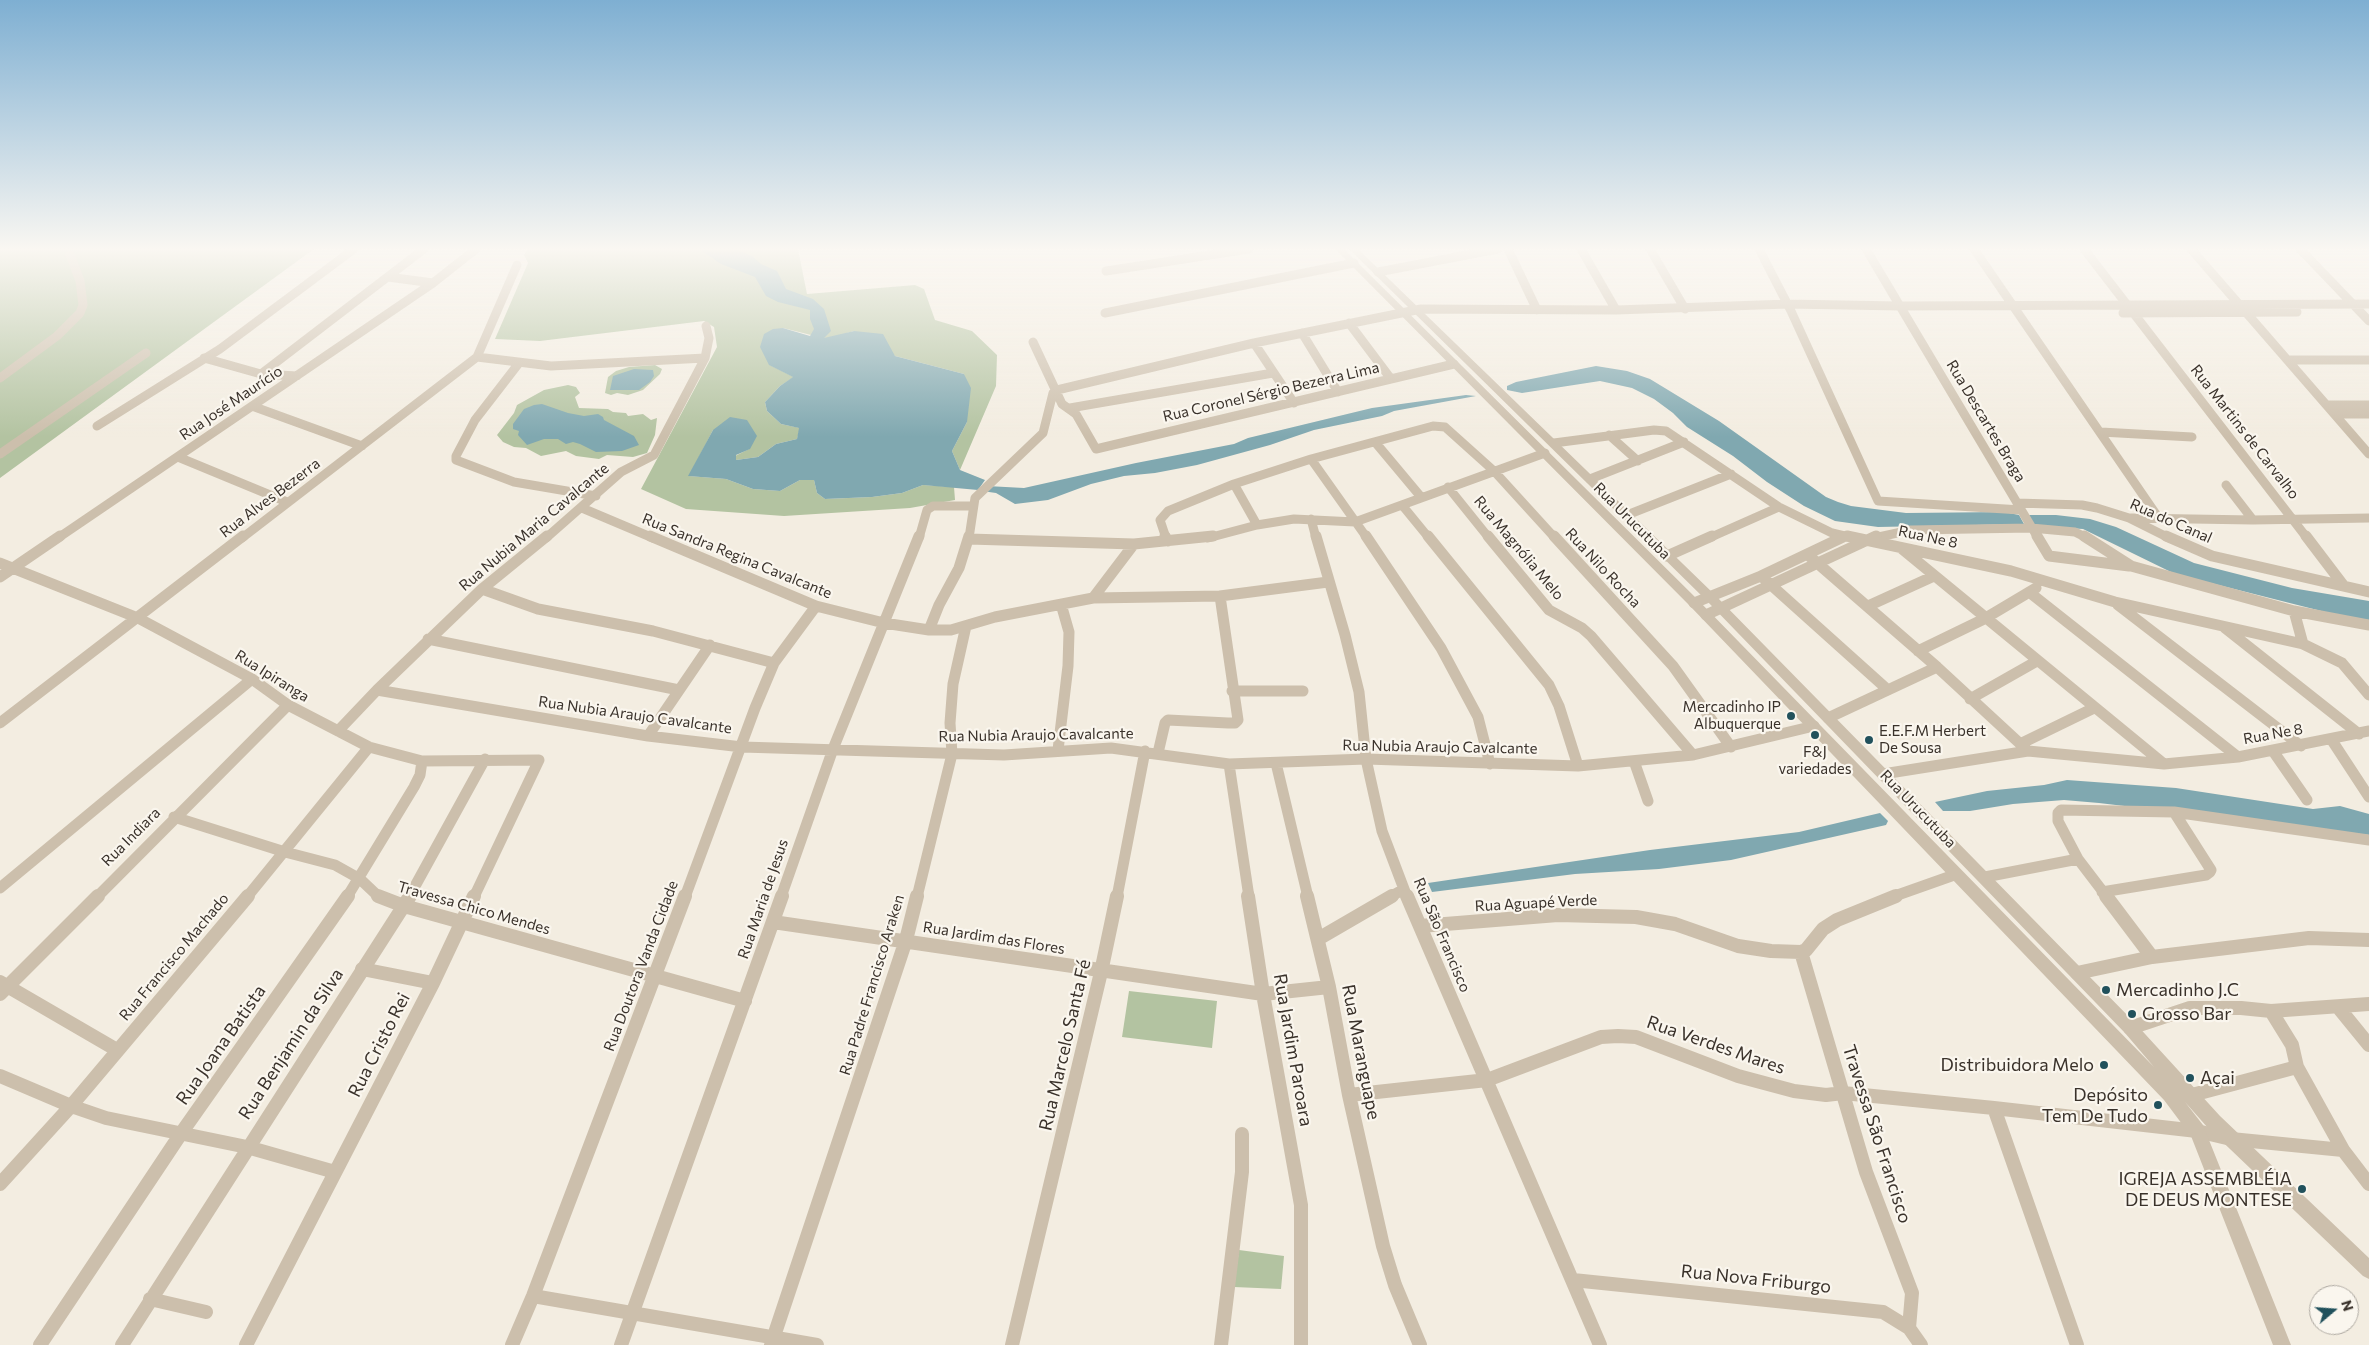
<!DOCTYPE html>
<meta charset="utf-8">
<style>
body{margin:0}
#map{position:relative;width:2369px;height:1345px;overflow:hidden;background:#f3ede1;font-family:Commissioner,sans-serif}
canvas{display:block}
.north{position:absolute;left:2309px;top:1285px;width:50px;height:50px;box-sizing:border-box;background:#faf6ee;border:1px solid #ada8a0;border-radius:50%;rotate:72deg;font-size:14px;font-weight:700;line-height:20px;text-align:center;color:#3a322b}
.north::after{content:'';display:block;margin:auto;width:18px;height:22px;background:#21515c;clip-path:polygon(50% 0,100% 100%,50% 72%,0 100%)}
</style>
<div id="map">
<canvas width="2369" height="1345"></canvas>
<div class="north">N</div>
</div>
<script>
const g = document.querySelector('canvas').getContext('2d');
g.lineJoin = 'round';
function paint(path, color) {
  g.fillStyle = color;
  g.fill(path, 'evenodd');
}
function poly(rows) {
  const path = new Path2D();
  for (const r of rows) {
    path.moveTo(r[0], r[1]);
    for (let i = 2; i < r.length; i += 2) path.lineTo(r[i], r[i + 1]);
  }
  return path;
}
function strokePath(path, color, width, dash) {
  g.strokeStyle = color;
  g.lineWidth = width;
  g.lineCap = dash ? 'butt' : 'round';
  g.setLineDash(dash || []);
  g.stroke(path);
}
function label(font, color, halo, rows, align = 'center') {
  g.font = font + ' Commissioner,sans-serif';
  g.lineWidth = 4.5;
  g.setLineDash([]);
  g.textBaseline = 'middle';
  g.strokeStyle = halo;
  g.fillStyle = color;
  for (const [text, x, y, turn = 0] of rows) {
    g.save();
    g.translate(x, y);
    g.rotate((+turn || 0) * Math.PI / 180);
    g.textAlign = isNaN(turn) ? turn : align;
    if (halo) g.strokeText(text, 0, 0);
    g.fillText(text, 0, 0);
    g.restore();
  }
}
paint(poly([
 [0,249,314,249,0,478],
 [528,249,798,249,807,294,915,285,924,289,935,320,972,331,997,355,996,386,960,470,952,451,967,422,964,374,895,356,854,331,827,339,783,328,770,365,794,377,780,386,765,402,767,411,781,424,800,428,797,439,776,444,758,457,736,460,735,456,749,449,713,430,689,476,726,479,753,489,780,491,800,480,814,480,817,493,825,499,872,497,902,493,923,485,954,487,955,500,910,508,784,516,686,509,641,489,717,347,714,327,704,321,540,341,495,339,528,263,524,255],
 [655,365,662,369,660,374,643,390,628,395,617,393,611,395,605,393,608,377,616,371,629,367],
 [568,385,576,387,580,393,575,397,579,408,608,409,613,412,626,413,628,416,643,414,651,420,657,418,655,435,647,453,633,457,607,455,599,459,576,456,566,451,541,456,526,448,514,447,503,442,497,435,514,413,517,405,544,390],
 [1129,991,1217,1001,1212,1048,1122,1037],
 [1239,1250,1284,1256,1281,1289,1234,1287]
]), '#b3c3a1');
paint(poly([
 [699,249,736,249,752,256,761,264,777,271,786,289,813,299,824,309,831,331,824,338,854,331,883,334,895,356,964,374,971,388,967,422,952,451,960,470,985,480,978,490,923,485,902,493,872,497,825,499,817,493,814,480,800,480,780,491,753,489,726,479,688,476,713,430,730,417,747,420,757,436,750,449,736,455,736,460,758,457,776,444,797,439,799,428,781,424,767,411,765,402,780,386,793,377,769,365,760,347,764,334,773,329,783,328,810,336,814,329,810,319,810,310,778,302,766,296,755,277,721,264],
 [1596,366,1627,371,1650,379,1719,421,1826,497,1838,502,1851,506,1906,513,2004,512,2019,515,2024,524,1878,527,1835,521,1804,506,1767,482,1733,456,1687,427,1673,413,1654,399,1632,388,1600,381,1522,393,1507,390,1507,386,1516,382],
 [634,369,653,370,654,376,650,382,639,390,610,390,613,376],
 [1466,395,1476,396,1394,411,1382,416,1314,430,1270,445,1197,465,1155,473,1124,476,1091,484,1048,500,1015,504,996,493,982,491,987,486,1024,488,1136,463,1234,444,1248,438,1372,408],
 [542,404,568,413,584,416,598,414,603,417,604,420,634,436,639,445,622,451,596,452,580,444,573,442,566,444,558,439,544,439,527,445,518,435,519,431,513,429,513,424,524,409,534,405],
 [2029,515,2056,515,2090,519,2116,527,2194,563,2292,588,2369,601,2369,620,2345,617,2175,574,2083,529,2034,526],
 [2067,780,2176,788,2313,809,2340,806,2369,814,2369,835,2099,803,2064,800,2013,804,1970,811,1943,811,1935,802,1987,791,2044,785],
 [1880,813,1888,821,1886,825,1731,860,1659,869,1575,874,1432,892,1428,883,1650,850,1799,832]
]), '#80a8b0');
strokePath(poly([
 [1508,249,1537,310],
 [1581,249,1616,310],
 [1650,249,1685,309],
 [1759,249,1791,311,1878,501,2021,510],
 [1866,249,2038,538],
 [1974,249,2158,517],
 [2084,249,2307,538],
 [2191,249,2369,454],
 [2300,249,2369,321],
 [1106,271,1249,249],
 [1378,272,1498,249],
 [388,277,433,283],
 [1105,313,1354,263],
 [2123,313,2297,312],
 [1349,323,1391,379],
 [1302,333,1338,392],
 [1033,342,1062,404,1076,414,1096,449,1454,364],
 [1254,343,1294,403],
 [477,357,551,366,705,358],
 [204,358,261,374,297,376],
 [2288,360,2369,360],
 [519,363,475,420,456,456,456,460,514,482,596,496],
 [261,374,424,249],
 [0,378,57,336,80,313,83,305,80,281,68,249],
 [2327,405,2369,405],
 [252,406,362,446],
 [1070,408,1273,373],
 [2335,414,2369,414],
 [97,426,220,349,354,249],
 [2101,432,2192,437],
 [1609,435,1638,461],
 [1375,442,1421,497],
 [1554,443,1654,430,1666,431,1779,507,1832,533,1853,538],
 [0,454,146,353],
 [178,457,287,502],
 [1311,459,1367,538],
 [1590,479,1684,442],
 [1234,484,1257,525],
 [2226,485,2253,520],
 [1448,487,1489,538],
 [2017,503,2082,505,2097,508,2129,518,2169,538],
 [1402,505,1429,538],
 [582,508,653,538],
 [1627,515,1731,474],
 [2131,518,2253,520,2369,518],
 [1311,519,1316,538],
 [58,538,433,283,476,249],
 [242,538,477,357,517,265],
 [546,538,621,472,654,455,705,358,709,338,706,326],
 [919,538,927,510,933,506,973,506],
 [969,538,975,498,1043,433,1053,393,1057,390,1254,343,1421,309,1616,310,1788,304,1900,306,2369,304],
 [1166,538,1160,520,1168,511,1234,484,1311,459,1433,426,1445,427,1494,471,1555,538],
 [1208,538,1257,525,1294,519,1355,522,1545,453],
 [1709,538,1779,507],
 [1874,538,1911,530,2031,528,2075,532,2087,538]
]), '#ccbfac', 9);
strokePath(poly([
 [650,536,816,606,884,623,929,630,951,630,995,617,1093,598,1220,596,1328,582],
 [1165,536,1168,541],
 [1316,536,1345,635,1359,692,1366,759,1382,831,1407,897],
 [1366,536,1441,648,1478,717,1490,764],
 [1428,536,1549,685,1559,706,1578,766],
 [1488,536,1549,610,1582,628,1591,636,1693,755],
 [1554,536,1673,666,1731,747],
 [1847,536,2011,571,2115,602,2303,644,2342,663,2369,695],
 [2037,536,2049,556,2129,566],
 [2084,536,2131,566,2294,611,2369,625],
 [2166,536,2212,556,2369,592],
 [2306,536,2344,586],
 [969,539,1134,544,1213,536],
 [1901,548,2164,764],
 [1808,555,1937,667,2028,751],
 [1667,556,1712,536],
 [0,563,138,618,252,679,288,705,369,747,422,761,539,760,474,897],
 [1761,576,1888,690],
 [0,577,60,536],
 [482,589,538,609,653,631,774,663],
 [2029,592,2238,757],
 [1093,598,1134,544],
 [1694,603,1761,576,1843,537],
 [2118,605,2301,746],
 [1868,606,1934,576],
 [2294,611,2303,644],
 [1706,615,1876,536],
 [2225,628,2359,734],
 [929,630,939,605,959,568,969,536],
 [428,639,679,690],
 [1918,651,1984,619,2036,588],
 [377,690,648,736,742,747,1004,755,1111,748,1229,764,1366,759,1578,766,1693,755,1814,726],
 [1232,691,1303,691],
 [1970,699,2037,661],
 [1828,718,1937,667],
 [0,723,243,536],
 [338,731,377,690,482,589,547,536],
 [648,736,710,645],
 [2331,739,2369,797],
 [2020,744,2094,708],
 [1058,750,1068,666,1069,632,1061,604],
 [2273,751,2307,800],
 [1158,753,1165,723,1168,720,1228,723,1235,723,1238,720,1220,596],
 [1634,761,1648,801],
 [1276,763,1308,897],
 [1229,764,1249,897],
 [1883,774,2028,751,2164,764,2238,757,2369,731],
 [174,817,285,852,335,865,360,879,379,897],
 [1985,877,2078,859],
 [0,888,252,679],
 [2102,892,2206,875,2210,872,2211,870,2174,812],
 [97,897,288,705],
 [247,897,369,747],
 [347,897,414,787,420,775,422,761],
 [409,897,485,759],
 [685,897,755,708,774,663,816,606],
 [781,897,833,749,919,536],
 [917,897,952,754,950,723,953,684,966,626],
 [1117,897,1145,751],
 [1390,897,1404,889],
 [1892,897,1957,874],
 [2107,897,2078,859,2058,821,2058,813,2061,810,2174,812,2369,840]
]), '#ccbfac', 11);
strokePath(poly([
 [378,896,404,906,745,1001],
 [1248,896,1263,994,1301,1205,1301,1345],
 [1307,896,1329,987,1349,1095,1383,1246,1395,1285,1420,1345],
 [1407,896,1600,1345],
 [2106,896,2152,957],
 [773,922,1263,994,1329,987],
 [1420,926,1558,915,1636,917,1675,924,1738,946,1771,951,1801,952,1806,950,1823,929,1837,920,1896,896],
 [1318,939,1392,896],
 [1801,952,1866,1172,1912,1293,1909,1328],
 [362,969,433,983],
 [2077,973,2152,957,2309,938,2369,940],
 [0,982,117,1050],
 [0,994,98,896],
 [2338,1007,2369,1045],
 [2271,1011,2292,1045,2297,1067,2343,1150,2369,1184],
 [2130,1028,2190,1008,2241,1008,2271,1011,2369,1004],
 [0,1076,71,1106,106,1118,247,1147,335,1172],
 [1349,1095,1487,1080,1601,1037,1618,1036,1636,1037,1738,1076,1794,1091,1826,1095,1843,1093,1994,1108,2197,1131,2231,1139,2343,1150],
 [2192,1095,2297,1067],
 [1994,1108,2077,1345],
 [0,1184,71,1106,248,896],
 [1573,1280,1883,1312,1909,1328,1921,1345],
 [533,1296,817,1345],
 [150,1299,206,1312],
 [40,1345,182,1132,348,896],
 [122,1345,410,896],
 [246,1345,433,983,474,896],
 [512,1345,533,1296,685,896],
 [621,1345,782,896],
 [771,1345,906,940,917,896],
 [1012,1345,1101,972,1117,896],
 [1221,1345,1242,1172,1242,1134]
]), '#ccbfac', 14);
paint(poly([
 [1335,249,1344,249,1698,600,2154,1067,2125,1033,1707,601,1349,249,1358,249,1715,595,2135,1023,2220,1116,2369,1258,2369,1279,2363,1276,2208,1128,2185,1102,2203,1125,2291,1345,2273,1345,2191,1136,2164,1100,1690,606,1335,249]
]), '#ccbfac');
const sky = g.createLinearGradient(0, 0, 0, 437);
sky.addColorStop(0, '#7eafd2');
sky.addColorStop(0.57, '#faf7f2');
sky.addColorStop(1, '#faf7f200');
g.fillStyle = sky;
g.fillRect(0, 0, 2369, 437);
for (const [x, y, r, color] of [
 [1791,716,5,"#21515c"],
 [1815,735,5,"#21515c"],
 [1869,740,5,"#21515c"],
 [2106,990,5,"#21515c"],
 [2132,1014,5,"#21515c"],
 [2104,1065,5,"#21515c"],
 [2190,1078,5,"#21515c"],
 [2158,1105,5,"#21515c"],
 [2302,1189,5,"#21515c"]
]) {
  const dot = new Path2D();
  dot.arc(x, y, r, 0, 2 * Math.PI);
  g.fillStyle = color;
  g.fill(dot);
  strokePath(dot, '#faf6ee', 2);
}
label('15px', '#3a322b', '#faf6ee', [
 ["Rua Coronel Sérgio Bezerra Lima",1271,392,-13],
 ["Rua José Maurício",231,403,-34],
 ["Rua Descartes Braga",1986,421,59],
 ["Rua Martins de Carvalho",2245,432,52],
 ["Rua Alves Bezerra",270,498,-37],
 ["Rua Urucutuba",1632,521,45],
 ["Rua do Canal",2171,521,24],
 ["Rua Nubia Maria Cavalcante",534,527,-40],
 ["Rua Ne 8",1928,537,12],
 ["Rua Magnólia Melo",1519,548,50],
 ["Rua Sandra Regina Cavalcante",737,556,22],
 ["Rua Nilo Rocha",1603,568,47],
 ["Rua Ipiranga",272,676,32],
 ["Rua Nubia Araujo Cavalcante",635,715,8],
 ["Rua Ne 8",2273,734,-10],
 ["Rua Nubia Araujo Cavalcante",1036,735,-1],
 ["Rua Nubia Araujo Cavalcante",1440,747,1],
 ["Rua Urucutuba",1918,809,46],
 ["Rua Indiara",131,837,-45],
 ["Rua Maria de Jesus",763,899,-71],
 ["Rua Aguapé Verde",1536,903,-3],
 ["Travessa Chico Mendes",474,908,16],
 ["Rua São Francisco",1442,935,67],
 ["Rua Jardim das Flores",994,938,9],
 ["Rua Francisco Machado",174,957,-50],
 ["Rua Doutora Vanda Cidade",641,966,-69],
 ["Rua Padre Francisco Araken",872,985,-73]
]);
label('15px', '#3a322b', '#faf6ee', [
 ["Mercadinho IP",1781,707],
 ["Albuquerque",1781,724],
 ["E.E.F.M Herbert",1879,731,"left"],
 ["De Sousa",1879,748,"left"],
 ["F&J",1815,752,"center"],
 ["variedades",1815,769,"center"]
], 'right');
label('18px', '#3a322b', '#faf6ee', [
 ["Mercadinho J.C",2116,990],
 ["Grosso Bar",2142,1014],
 ["Distribuidora Melo",2094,1065,"right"],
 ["Açai",2200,1078],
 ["Depósito",2148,1095,"right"],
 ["Tem De Tudo",2148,1116,"right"],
 ["IGREJA ASSEMBLÉIA",2292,1179,"right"],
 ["DE DEUS MONTESE",2292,1200,"right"]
], 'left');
label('18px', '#3a322b', '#faf6ee', [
 ["Rua Benjamin da Silva",291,1044,-57],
 ["Rua Joana Batista",221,1045,-55],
 ["Rua Cristo Rei",379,1045,-63],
 ["Rua Marcelo Santa Fé",1065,1045,-77],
 ["Rua Verdes Mares",1716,1045,19],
 ["Rua Jardim Paroara",1293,1050,80],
 ["Rua Maranguape",1361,1052,79],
 ["Travessa São Francisco",1877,1134,72],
 ["Rua Nova Friburgo",1756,1279,6]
]);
</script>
